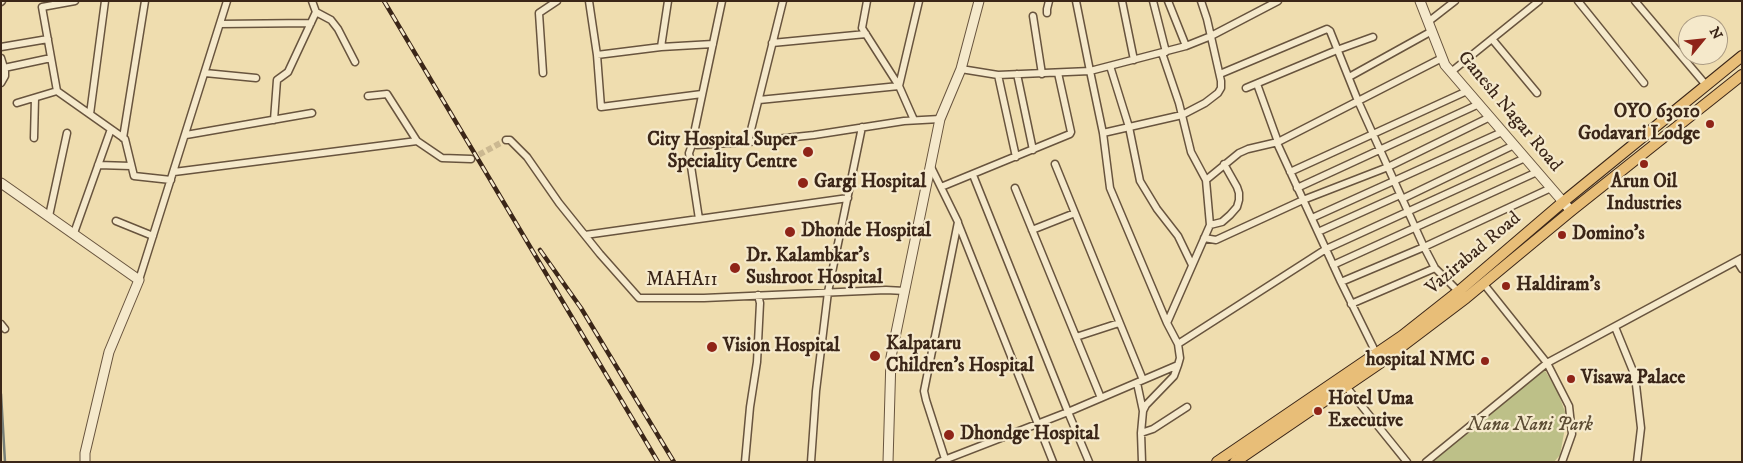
<!DOCTYPE html>
<style>
body{margin:0}
#map{position:relative;width:1743px;height:463px;overflow:hidden;background:#efddaf;font-family:"IM FELL DW Pica",serif}
canvas{display:block}
.frame{position:absolute;inset:0;border:2px solid #3b2618;pointer-events:none}
.north{position:absolute;left:1678px;top:15px;width:50px;height:50px;box-sizing:border-box;background:#f5e9cb;border:1px solid #ab9b83;border-radius:50%;rotate:62deg;font-size:14px;font-weight:700;line-height:20px;text-align:center;color:#3b2618}
.north::after{content:'';display:block;margin:auto;width:18px;height:22px;background:#8f2418;clip-path:polygon(50% 0,100% 100%,50% 72%,0 100%)}
</style>
<div id="map">
<canvas width="1743" height="463"></canvas>
<div class="frame"></div>
<div class="north">N</div>
</div>
<script>
const g = document.querySelector('canvas').getContext('2d');
g.lineJoin = 'round';
function paint(path, color) {
  g.fillStyle = color;
  g.fill(path, 'evenodd');
}
function poly(rows) {
  const path = new Path2D();
  for (const r of rows) {
    path.moveTo(r[0], r[1]);
    for (let i = 2; i < r.length; i += 2) path.lineTo(r[i], r[i + 1]);
  }
  return path;
}
function strokePath(path, color, width, dash) {
  g.strokeStyle = color;
  g.lineWidth = width;
  g.lineCap = dash ? 'butt' : 'round';
  g.setLineDash(dash || []);
  g.stroke(path);
}
function label(font, color, halo, rows, align = 'center') {
  g.font = font + ' "IM FELL DW Pica",serif';
  g.lineWidth = 4.5;
  g.setLineDash([]);
  g.textBaseline = 'middle';
  g.strokeStyle = halo;
  g.fillStyle = color;
  for (const [text, x, y, turn = 0] of rows) {
    g.save();
    g.translate(x, y);
    g.rotate((+turn || 0) * Math.PI / 180);
    g.textAlign = isNaN(turn) ? turn : align;
    if (halo) g.strokeText(text, 0, 0);
    g.fillText(text, 0, 0);
    g.restore();
  }
}
paint(poly([
 [1544,369,1557,390,1567,417,1560,455,1554,462,1432,462]
]), '#bdc088');
strokePath(poly([
 [1,394,5,462]
]), '#767e77', 2.5);
strokePath(poly([
 [471,159,506,140]
]), '#cbb891', 6, [6, 3]);
const minor = poly([
 [75,1,42,7,57,91,125,139,134,176,171,180],
 [312,1,316,12,331,20,338,29,355,62],
 [589,1,597,55,601,107,702,94],
 [668,1,661,47,713,44],
 [722,1,693,138,693,142,697,145,748,142,814,135,904,121,940,119],
 [1076,1,1090,71,1186,46,1211,36,1278,1],
 [1122,1,1134,60],
 [1153,1,1166,52],
 [1168,1,1186,46],
 [1578,1,1644,83],
 [1635,1,1706,85],
 [1,2,2,1],
 [1047,13,1047,9,1049,1],
 [1033,16,1042,74],
 [1428,22,1455,1],
 [220,24,311,23],
 [1492,39,1537,93],
 [772,43,866,34],
 [1,47,48,39],
 [1162,53,1179,103,1191,152,1206,180],
 [597,55,661,47],
 [1,58,5,71,5,76,1,83],
 [1110,66,1129,127,1140,181,1157,209,1178,236,1192,265],
 [4,68,51,58],
 [961,69,998,75,1090,71,1103,133,1110,188,1167,323],
 [1451,72,1539,1],
 [205,73,256,78],
 [543,73,539,13,557,1],
 [1017,74,1033,150],
 [1220,74,1327,29,1330,31,1358,101,1424,247,1435,268,1461,294],
 [998,75,1016,157],
 [1349,77,1432,31],
 [1257,84,1278,142],
 [1246,88,1337,50,1373,37],
 [368,96,387,94,417,141],
 [759,100,899,86,862,28,867,1],
 [17,103,57,91],
 [90,114,105,1],
 [274,120,277,80,288,72,316,12],
 [914,120,899,86,919,1],
 [1103,133,1182,115,1205,103,1218,93,1221,88,1221,81,1207,19,1201,1],
 [186,135,312,113],
 [34,138,35,98],
 [123,138,145,1],
 [506,140,510,140,527,157,559,203,600,254,639,298,704,298,886,290,905,291],
 [693,142,689,153,699,219],
 [748,142,783,1],
 [1277,143,1341,282,1377,355],
 [1055,164,1143,380],
 [98,165,131,166],
 [930,165,958,222,924,391,926,400,946,462],
 [174,172,417,141,442,158,471,159],
 [1290,172,1467,91],
 [941,187,1070,134,1071,132,1058,73],
 [1015,188,1101,398],
 [1297,188,1479,104],
 [1402,199,1514,145],
 [49,216,67,133],
 [1312,218,1502,132],
 [116,221,153,236],
 [958,223,1053,462],
 [1210,225,1222,222,1230,215,1237,207,1239,200,1239,193,1237,187,1224,164],
 [1032,230,1075,213],
 [1318,232,1400,195],
 [74,233,111,129],
 [585,235,848,198],
 [1204,238,1216,240,1303,200,1388,167,1490,117],
 [1737,261,1742,269],
 [1333,265,1537,172],
 [139,280,227,1],
 [1341,282,1424,247,1551,188],
 [1483,283,1547,363,1569,406,1572,434,1562,462],
 [1351,304,1435,268],
 [1,324,5,329],
 [1615,327,1635,376,1641,428,1637,462],
 [1076,337,1119,323],
 [1178,344,1326,249,1525,158],
 [1137,383,1143,411],
 [1344,384,1407,462],
 [1141,433,1153,429,1187,407],
 [745,462,750,407,757,362,760,303,758,295],
 [811,462,816,391,828,292,862,127],
 [939,462,1068,412,973,175],
 [1089,462,1068,412,1178,365,1180,358,1178,344,1167,323,1210,225,1206,180,1239,153,1248,149,1278,142,1442,58],
 [1142,462,1141,433,1143,411,1146,405,1174,376,1178,365],
 [1426,462,1547,363,1742,258]
]);
const tertiary = poly([
 [1420,1,1445,65,1571,211],
 [1,183,139,280,109,352,85,453,85,462],
 [888,462,891,357,940,119,961,69,979,1]
]);
const primary = poly([
 [1217,462,1402,336,1459,291,1563,202,1742,56],
 [1235,462,1380,363,1466,298,1571,211,1742,75]
]);
strokePath(minor, '#68543e', 9);
strokePath(tertiary, '#68543e', 11);
strokePath(primary, '#3b2618', 12);
strokePath(minor, '#f5e9cb', 6);
strokePath(tertiary, '#f5e9cb', 9);
strokePath(primary, '#e8be78', 10);
const rail = poly([
 [384,1,658,462],
 [540,250,581,308,674,462]
]);
strokePath(rail, '#3b2618', 4.5);
strokePath(rail, '#f5e9cb', 2.5, [8]);
for (const [x, y, r, color] of [
 [1710,124,5,"#8f2418"],
 [808,152,6,"#8f2418"],
 [1644,164,5,"#8f2418"],
 [803,183,6,"#8f2418"],
 [790,232,6,"#8f2418"],
 [1562,235,5,"#8f2418"],
 [735,268,6,"#8f2418"],
 [1506,286,5,"#8f2418"],
 [712,347,6,"#8f2418"],
 [875,356,6,"#8f2418"],
 [1485,361,5,"#8f2418"],
 [1571,379,5,"#8f2418"],
 [1318,411,5,"#8f2418"],
 [949,435,6,"#8f2418"]
]) {
  const dot = new Path2D();
  dot.arc(x, y, r, 0, 2 * Math.PI);
  g.fillStyle = color;
  g.fill(dot);
  strokePath(dot, '#f5e9cb', 2);
}
label('19px', '#3b2618', '#f5e9cb', [
 ["Ganesh Nagar Road",1509,112,50],
 ["Vazirabad Road",1474,254,-40],
 ["MAHA11",682,281]
]);
label('bold 19px', '#3b2618', '#f5e9cb', [
 ["OYO 63010",1700,113,"right"],
 ["Godavari Lodge",1700,135,"right"],
 ["City Hospital Super",797,141,"right"],
 ["Speciality Centre",797,163,"right"],
 ["Gargi Hospital",814,183],
 ["Arun Oil",1644,183,"center"],
 ["Industries",1644,205,"center"],
 ["Dhonde Hospital",801,232],
 ["Domino's",1572,235],
 ["Dr. Kalambkar's",746,257],
 ["Sushroot Hospital",746,279],
 ["Haldiram's",1516,286],
 ["Kalpataru",886,345],
 ["Children's Hospital",886,367],
 ["Vision Hospital",723,347],
 ["hospital NMC",1475,361,"right"],
 ["Visawa Palace",1581,379],
 ["Hotel Uma",1328,400],
 ["Executive",1328,422],
 ["Dhondge Hospital",960,435]
], 'left');
label('italic 19px', '#5c4c34', '#f5e9cb', [
 ["Nana Nani Park",1530,426]
]);
</script>
